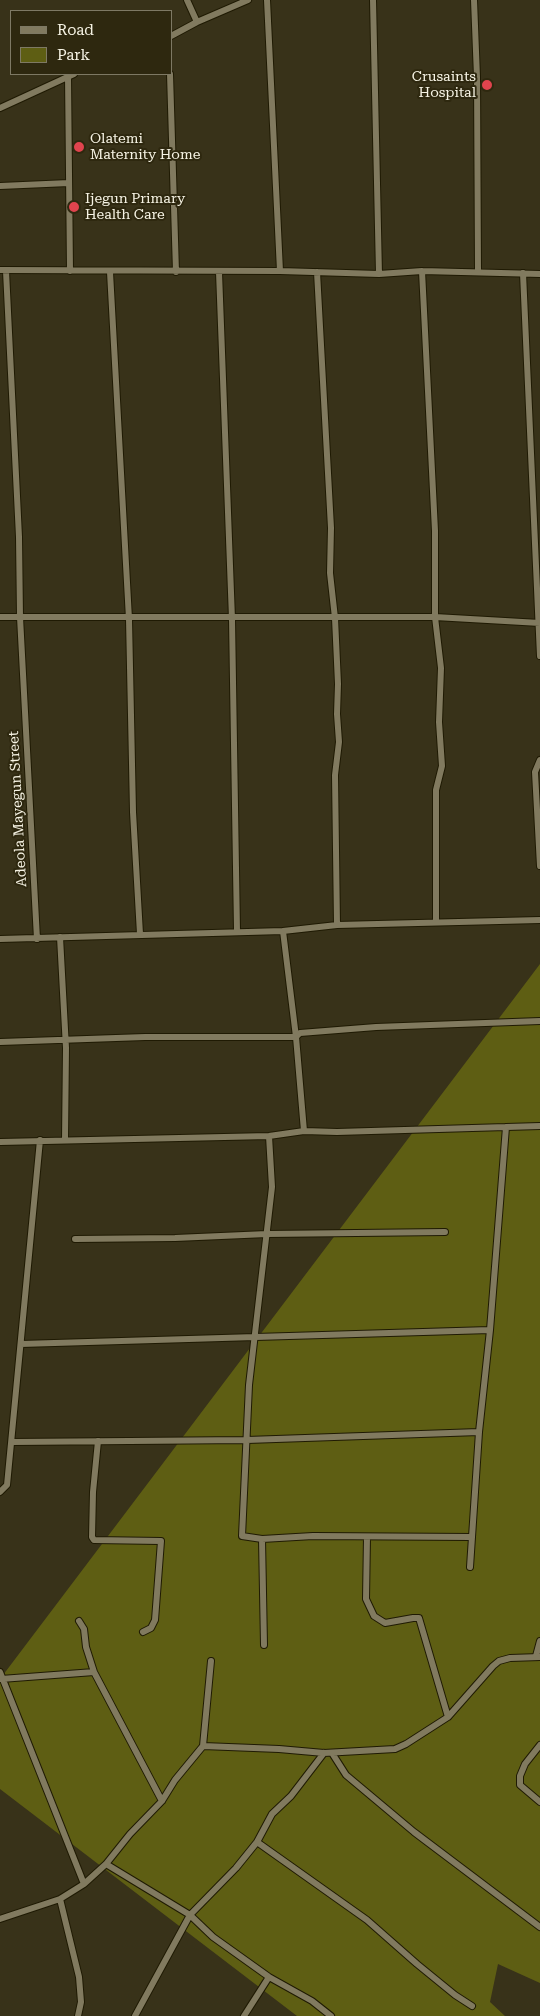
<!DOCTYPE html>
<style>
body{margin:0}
#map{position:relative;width:540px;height:2016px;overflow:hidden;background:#383219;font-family:"Roboto Serif",serif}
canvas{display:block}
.legend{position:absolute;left:10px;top:10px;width:162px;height:65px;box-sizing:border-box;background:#2e280f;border:1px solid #7e7964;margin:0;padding:6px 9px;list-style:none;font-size:15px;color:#f6f3e4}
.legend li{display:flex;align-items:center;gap:10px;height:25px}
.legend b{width:25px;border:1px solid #7e7964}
</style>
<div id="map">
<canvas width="540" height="2016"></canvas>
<ul class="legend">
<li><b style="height:6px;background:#817a5f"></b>Road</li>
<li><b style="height:14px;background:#5e5e13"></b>Park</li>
</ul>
</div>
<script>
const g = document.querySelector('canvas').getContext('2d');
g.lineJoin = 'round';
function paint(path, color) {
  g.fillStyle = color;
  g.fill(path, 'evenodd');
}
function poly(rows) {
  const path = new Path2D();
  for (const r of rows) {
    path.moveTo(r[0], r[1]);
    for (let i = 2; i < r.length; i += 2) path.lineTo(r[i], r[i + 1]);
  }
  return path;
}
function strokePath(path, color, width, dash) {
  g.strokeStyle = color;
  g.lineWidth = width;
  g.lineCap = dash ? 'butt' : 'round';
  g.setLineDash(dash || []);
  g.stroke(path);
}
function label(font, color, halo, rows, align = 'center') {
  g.font = font + ' "Roboto Serif",serif';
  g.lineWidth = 4;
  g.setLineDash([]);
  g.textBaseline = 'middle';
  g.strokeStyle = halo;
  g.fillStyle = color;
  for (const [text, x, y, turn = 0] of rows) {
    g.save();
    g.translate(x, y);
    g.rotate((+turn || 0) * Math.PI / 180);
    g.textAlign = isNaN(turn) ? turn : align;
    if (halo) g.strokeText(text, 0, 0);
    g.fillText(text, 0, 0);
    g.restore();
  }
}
paint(poly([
 [540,964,540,1983,498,1964,490,2002,505,2016,297,2016,0,1789,0,1679]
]), '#5e5e13');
const minor = poly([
 [187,0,197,22],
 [267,0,280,271],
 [373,0,379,274],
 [474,0,477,77,478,272],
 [171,36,197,22,248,0],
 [170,74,176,272],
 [68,76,70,271],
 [0,108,74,74],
 [0,186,69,183],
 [0,270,280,271,379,274,422,271,540,274],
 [6,271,19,537,20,617,37,939],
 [422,271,435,531,435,617,441,668,439,722,442,766,436,790,436,922],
 [110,272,129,619,133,812,140,934],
 [219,272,232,619,237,931],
 [317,272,331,528,330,573,335,618,338,684,337,714,339,742,335,775,337,925],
 [523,273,540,656],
 [0,617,435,617,540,623],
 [540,760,535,772,540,866],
 [283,931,296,1037,304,1131],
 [60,937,66,1048,65,1140],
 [0,939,283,931,337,925,540,920],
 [0,1042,145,1037,296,1037,300,1033,376,1027,540,1021],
 [269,1136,272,1187,249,1385,242,1536,262,1539,313,1536,471,1537],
 [0,1142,269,1136,304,1131,337,1132,540,1126],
 [75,1239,175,1238,267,1234,445,1232],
 [21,1344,490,1330],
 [98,1441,93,1492,92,1537,94,1540,161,1541,155,1620,151,1628,143,1632],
 [12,1442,247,1440,479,1432],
 [0,1492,7,1485,40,1140],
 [367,1537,366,1599,374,1616,385,1623,413,1618,419,1618,448,1717],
 [262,1539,264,1645],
 [470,1567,479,1432,490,1330,506,1127],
 [79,1621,84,1629,86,1647,94,1672,162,1801],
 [536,1656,540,1641],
 [0,1672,84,1884],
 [1,1679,94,1672],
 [540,1745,525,1764,520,1776,520,1785,540,1802],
 [203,1746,279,1749,324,1753,395,1749,406,1744,448,1717,493,1666,499,1661,510,1658,540,1657],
 [332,1753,346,1775,414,1832,540,1927],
 [257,1842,367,1920,417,1964,455,1995,472,2006],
 [106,1864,190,1915,213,1937,269,1977,312,2001,331,2016],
 [60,1899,79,1977,81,2002,78,2016],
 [0,1919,60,1899,84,1884,106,1864,130,1834,162,1801,175,1780,203,1746,211,1661],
 [135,2016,190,1915,236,1868,257,1842,272,1814,291,1796,324,1753],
 [244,2016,269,1977]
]);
strokePath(minor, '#1f1a03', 8);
strokePath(minor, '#817a5f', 6);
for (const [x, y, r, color] of [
 [487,85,6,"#e0444e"],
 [79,147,6,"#e0444e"],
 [74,207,6,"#e0444e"]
]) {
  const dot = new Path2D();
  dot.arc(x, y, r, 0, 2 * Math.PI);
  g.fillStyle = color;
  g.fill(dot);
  strokePath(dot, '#2e280f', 2);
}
label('14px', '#f6f3e4', '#2e280f', [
 ["Crusaints",476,77,"right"],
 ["Hospital",476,93,"right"],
 ["Olatemi",90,139],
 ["Maternity Home",90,155],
 ["Ijegun Primary",85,199],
 ["Health Care",85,215]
], 'left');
label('14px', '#f6f3e4', '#2e280f', [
 ["Adeola Mayegun Street",18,809,-93]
]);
</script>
